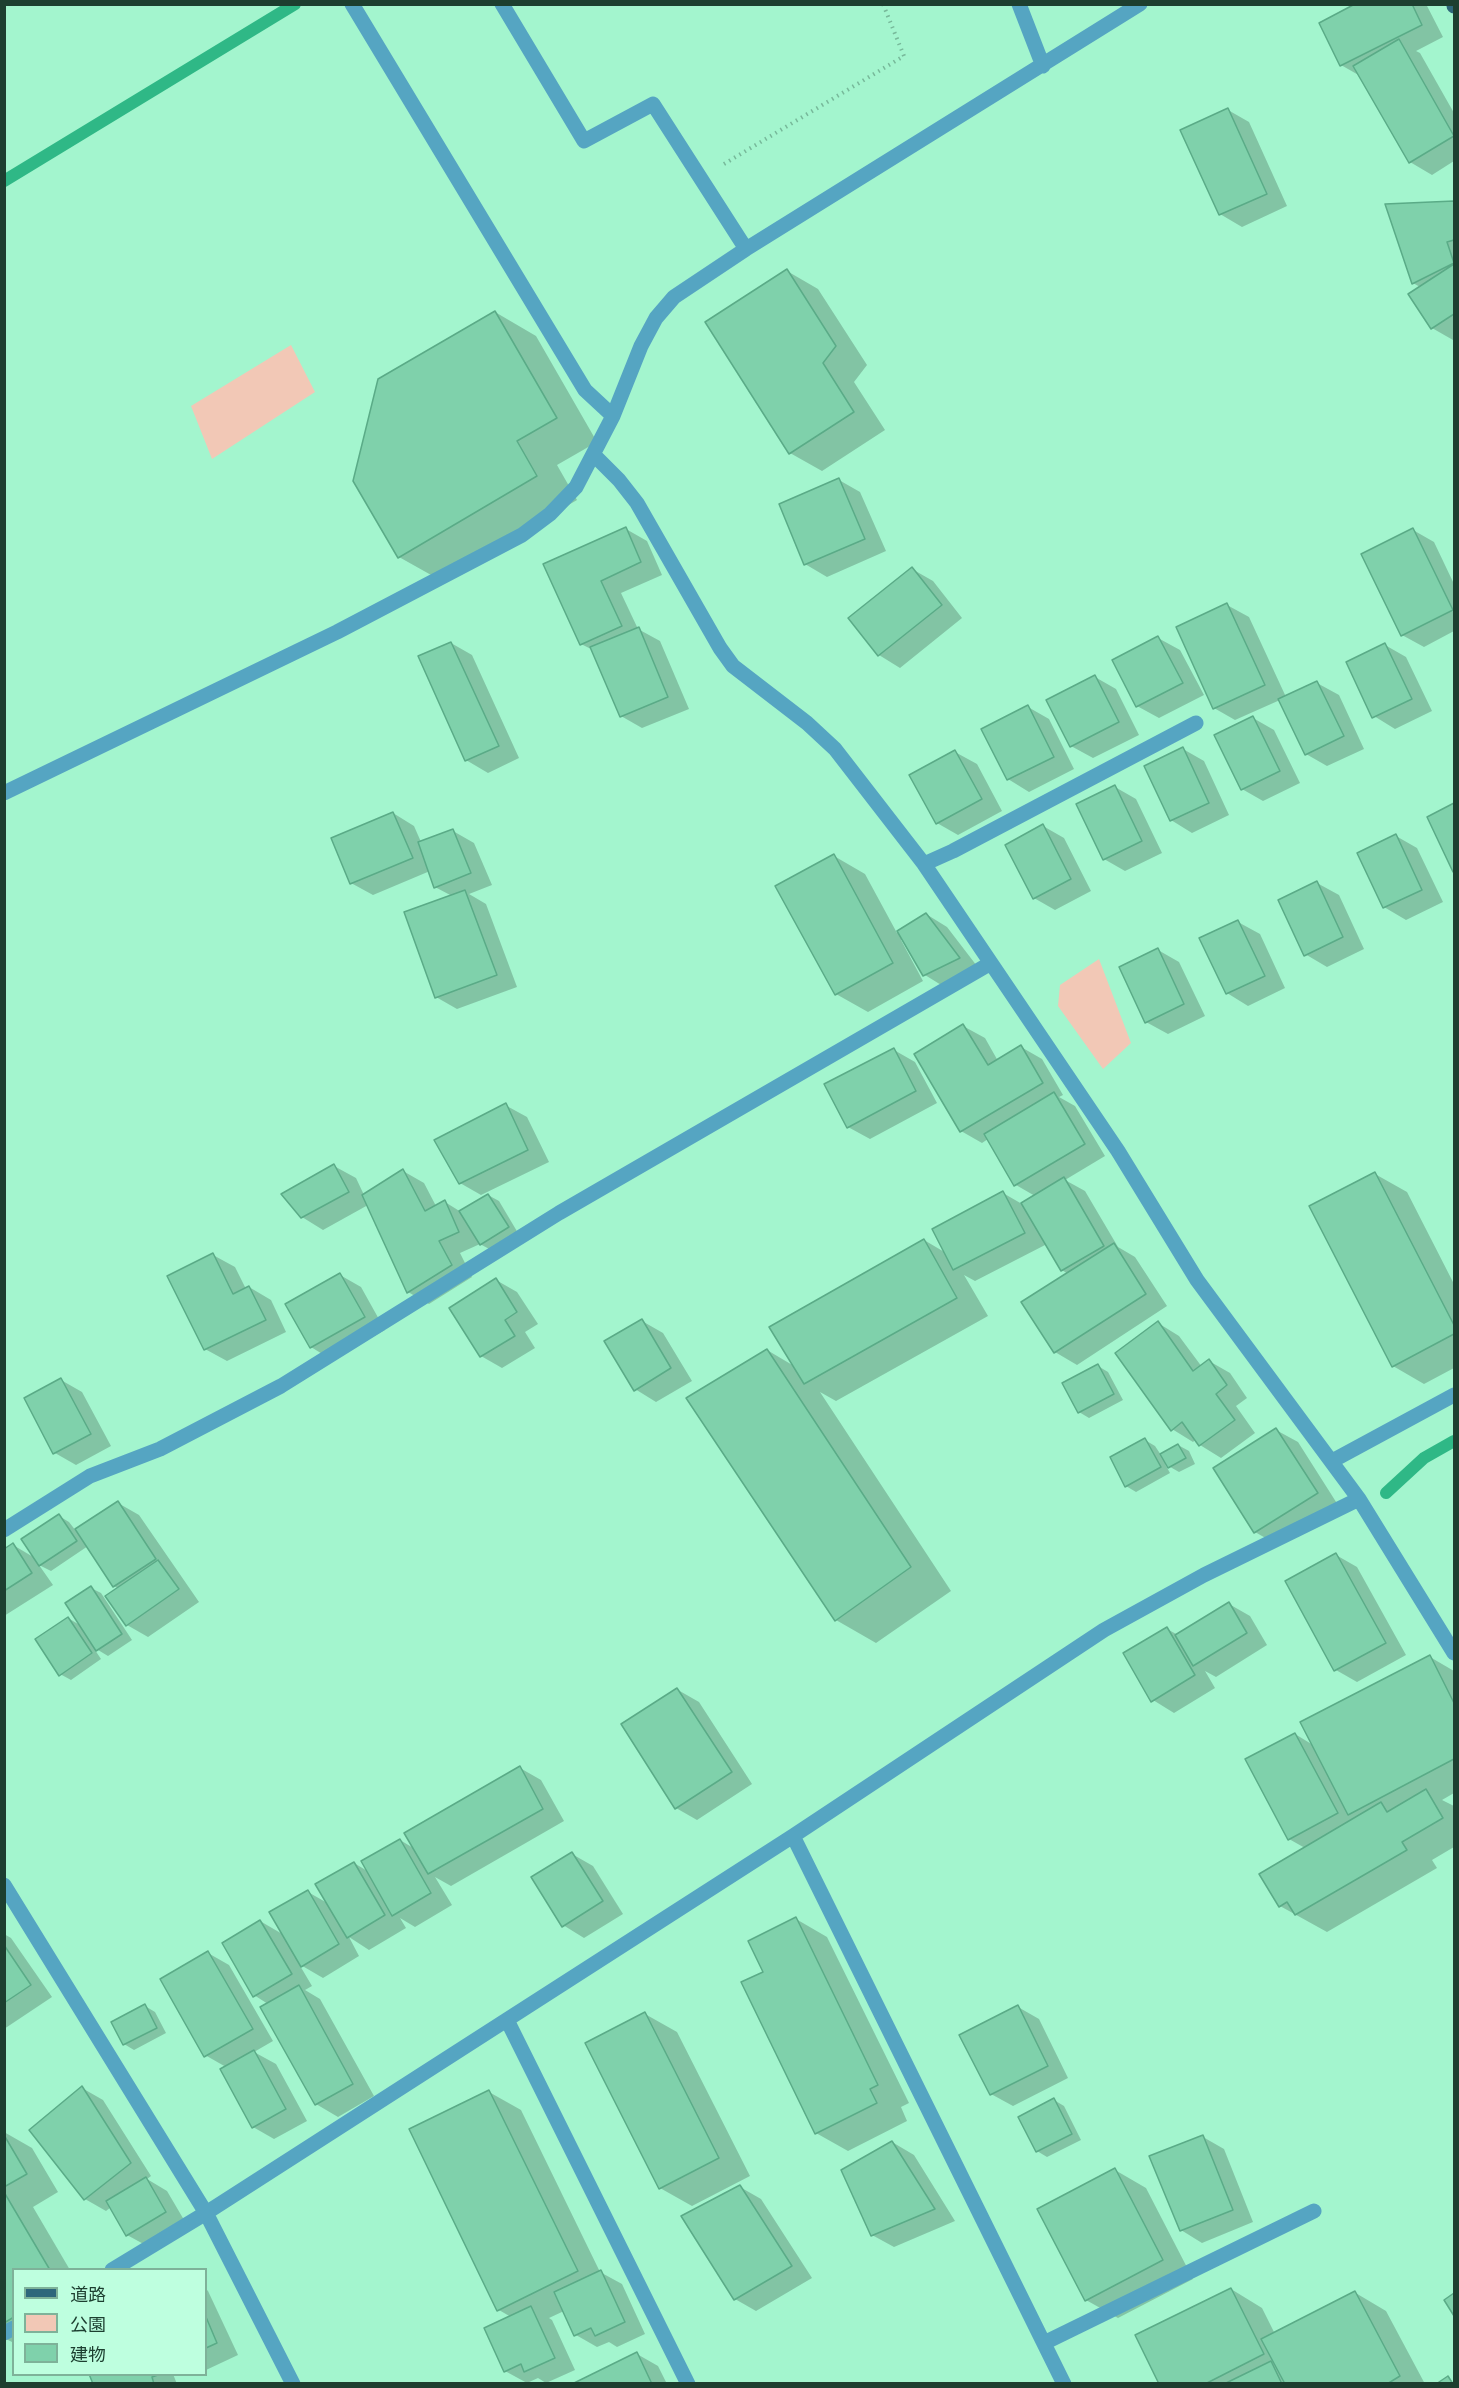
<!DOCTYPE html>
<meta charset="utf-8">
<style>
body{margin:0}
#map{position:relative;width:1459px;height:2388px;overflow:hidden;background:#a3f5ce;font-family:"Noto Sans","Noto Sans JP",sans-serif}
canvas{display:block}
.frame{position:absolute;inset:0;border:6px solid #1d3f30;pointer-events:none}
.legend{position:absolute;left:12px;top:2268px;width:195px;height:108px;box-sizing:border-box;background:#beffdf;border:2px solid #7eb299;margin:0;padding:8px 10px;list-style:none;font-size:18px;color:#1d3f30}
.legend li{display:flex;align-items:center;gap:12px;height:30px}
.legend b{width:30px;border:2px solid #7eb299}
</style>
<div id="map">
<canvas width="1459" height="2388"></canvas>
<div class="frame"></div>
<ul class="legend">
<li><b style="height:8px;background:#2e677b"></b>道路</li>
<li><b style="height:16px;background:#f2c8b6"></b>公園</li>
<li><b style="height:16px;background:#7fd1ab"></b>建物</li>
</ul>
</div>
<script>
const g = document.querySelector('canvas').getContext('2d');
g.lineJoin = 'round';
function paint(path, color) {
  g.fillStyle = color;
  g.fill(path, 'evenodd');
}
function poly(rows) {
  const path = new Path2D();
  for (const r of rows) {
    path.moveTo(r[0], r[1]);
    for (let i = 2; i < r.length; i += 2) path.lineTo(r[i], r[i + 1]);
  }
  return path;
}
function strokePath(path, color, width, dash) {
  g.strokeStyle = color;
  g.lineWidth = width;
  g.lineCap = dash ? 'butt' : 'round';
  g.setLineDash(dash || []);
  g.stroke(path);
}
paint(poly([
 [291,345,315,392,212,459,191,406],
 [1099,959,1131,1043,1103,1069,1058,1006,1060,985]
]), '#f2c8b6');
paint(poly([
 [1359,4,1426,4,1443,37,1416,51,1420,53,1454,113,1454,161,1432,175,1410,162,1362,77,1341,65],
 [1228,110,1249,122,1287,206,1242,227,1220,214],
 [1454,202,1454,340,1453,340,1432,328,1420,287,1413,283,1387,205],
 [787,271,818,289,867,365,854,382,885,430,822,471,790,453],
 [495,312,536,336,597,442,557,465,577,500,440,580,399,557],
 [839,480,860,492,886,551,827,577,805,564],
 [626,529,647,541,662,575,621,593,638,629,660,641,689,709,642,728,621,716,593,650,581,644,545,565],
 [1413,530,1434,542,1454,584,1454,609,1447,605,1446,607,1454,612,1454,631,1424,647,1402,635],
 [912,569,933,581,962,618,900,668,879,655],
 [1227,605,1249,617,1286,697,1317,683,1339,695,1364,749,1327,766,1306,754,1280,700,1235,720,1214,708],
 [1158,638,1180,650,1204,695,1159,718,1137,706],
 [451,643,472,655,519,758,488,773,466,760],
 [1385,645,1406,657,1432,711,1395,729,1374,716],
 [1095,677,1116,689,1139,735,1093,758,1071,746],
 [1028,707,1049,719,1074,769,1029,792,1008,779],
 [1253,718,1274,730,1300,783,1263,801,1242,789],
 [1183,749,1204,761,1229,815,1192,833,1171,820],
 [955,752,977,764,1002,811,958,835,937,823],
 [1115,787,1136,799,1162,853,1125,871,1104,859],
 [1454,805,1454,872,1429,817],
 [393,813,414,826,421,842,453,831,474,843,492,885,469,894,486,904,517,987,457,1009,436,997,452,896,435,887,430,871,373,895,351,883],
 [1043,826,1064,838,1091,891,1055,910,1034,898],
 [1396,836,1417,848,1443,902,1406,920,1384,907,1359,854],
 [834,856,865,874,897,933,926,914,947,927,980,970,946,988,925,975,903,938,901,940,923,981,868,1012,836,994],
 [1317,883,1339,895,1364,949,1327,967,1305,954],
 [1238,922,1260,934,1285,988,1248,1006,1227,993],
 [1158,950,1179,962,1205,1016,1168,1034,1146,1022],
 [963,1026,985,1038,998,1061,1021,1047,1042,1059,1063,1095,1059,1097,1075,1106,1105,1156,1065,1180,1085,1191,1118,1247,1135,1257,1167,1306,1077,1365,1055,1352,1024,1302,1068,1274,1062,1270,1047,1244,975,1281,964,1275,988,1316,836,1401,820,1392,951,1591,876,1643,836,1620,767,1350,794,1366,924,1240,946,1253,1003,1193,1022,1204,1035,1196,1016,1185,988,1139,982,1143,961,1131],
 [894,1050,915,1062,937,1103,870,1139,848,1127],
 [505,1105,527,1117,549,1162,481,1195,460,1183],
 [334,1166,356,1178,364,1195,403,1171,424,1183,436,1206,445,1202,461,1212,488,1195,499,1201,518,1233,491,1250,480,1244,460,1253,472,1277,429,1304,408,1292,368,1205,323,1230,302,1217],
 [1375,1174,1407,1192,1454,1284,1454,1368,1424,1384,1393,1366],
 [213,1255,235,1267,246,1289,249,1287,271,1300,286,1332,227,1361,205,1349],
 [340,1275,361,1287,385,1330,332,1360,311,1347],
 [496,1280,517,1292,538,1324,525,1332,535,1348,502,1368,481,1356],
 [642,1321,663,1333,692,1381,656,1402,635,1389],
 [1158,1323,1179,1336,1202,1367,1209,1361,1230,1373,1247,1398,1236,1406,1255,1433,1221,1458,1200,1445,1196,1439,1193,1442,1172,1429],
 [1098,1366,1108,1372,1123,1400,1089,1418,1079,1412],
 [61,1380,82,1392,111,1446,76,1465,55,1453],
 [1276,1430,1298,1442,1338,1505,1276,1544,1255,1532],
 [1145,1440,1155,1446,1161,1455,1178,1445,1189,1451,1195,1464,1179,1472,1165,1464,1170,1473,1136,1492,1126,1486],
 [118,1503,139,1515,199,1602,148,1637,127,1625,119,1589,114,1586,88,1546,51,1571,39,1565,53,1585,4,1616,4,1551,13,1545,35,1558,59,1516,69,1522,76,1531],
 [1336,1555,1357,1567,1406,1655,1357,1682,1336,1670],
 [91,1588,101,1593,132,1640,108,1656,93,1647,101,1659,71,1680,60,1674,68,1618,83,1627],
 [1229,1604,1250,1616,1267,1645,1216,1677,1205,1671,1215,1688,1174,1713,1153,1700,1167,1629,1178,1635],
 [1430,1657,1454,1671,1454,1793,1442,1800,1454,1806,1454,1847,1432,1860,1437,1868,1327,1932,1280,1906,1305,1848,1289,1839,1295,1734,1313,1745],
 [678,1690,699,1702,752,1784,697,1820,676,1808],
 [520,1768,541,1780,564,1821,451,1886,435,1877,452,1905,415,1927,400,1918,406,1928,369,1950,349,1937,359,1956,323,1978,299,1964,312,1986,305,1990,320,1999,374,2096,338,2117,316,2104,262,2007,268,2004,254,1995,260,1921,284,1935,308,1892,329,1904,354,1863,369,1872,400,1840,415,1849],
 [572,1854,593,1866,623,1914,584,1938,563,1925],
 [796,1919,827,1937,909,2103,901,2107,907,2121,848,2151,816,2133,765,1972],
 [4,1934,11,1938,52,1997,4,2029],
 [208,1953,229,1965,273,2041,254,2052,276,2064,307,2121,274,2139,253,2127,226,2067,205,2055],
 [145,2006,155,2012,166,2033,134,2050,124,2044],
 [1018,2007,1039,2019,1068,2078,1013,2106,991,2094],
 [645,2014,677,2032,750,2176,692,2206,660,2188],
 [82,2088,103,2100,151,2176,147,2179,167,2191,187,2225,149,2247,127,2235,111,2207,106,2211,85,2199],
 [489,2092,521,2110,600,2272,622,2284,645,2334,617,2347,609,2342,597,2347,576,2335,564,2311,549,2318,552,2320,575,2370,546,2383,538,2378,527,2383,505,2371,511,2317,499,2310],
 [1054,2100,1064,2106,1081,2140,1047,2157,1037,2151],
 [4,2132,32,2148,58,2192,33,2207,70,2270,14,2270,14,2343,4,2338],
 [1203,2137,1224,2149,1253,2222,1202,2243,1181,2230],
 [892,2142,914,2155,955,2221,894,2247,872,2235],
 [1115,2170,1146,2188,1193,2279,1118,2318,1086,2300],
 [740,2187,761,2199,812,2278,756,2311,735,2299],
 [206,2289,208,2291,238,2355,206,2370],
 [1231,2289,1262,2308,1275,2334,1354,2292,1386,2311,1425,2384,1160,2384],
 [637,2354,658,2366,667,2384,575,2384],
 [91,2374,173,2374,177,2384,95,2384]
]), '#0003');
strokePath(poly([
 [4,181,295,4],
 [1386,1493,1424,1458,1454,1441]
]), '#2fb886', 12);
const building = poly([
 [1355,4,1412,4,1422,25,1340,66,1319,23,1355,4],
 [1399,39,1454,136,1409,163,1353,66,1399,39],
 [1228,108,1267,194,1219,215,1180,130,1228,108],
 [1454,201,1454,240,1447,242,1454,263,1412,284,1385,204,1454,201],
 [1454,264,1454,314,1431,329,1408,294,1454,264],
 [787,269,836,346,823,363,854,412,789,454,705,322,787,269],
 [495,311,557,418,517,441,537,476,398,558,353,481,378,379,495,311],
 [839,478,865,539,804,565,779,504,839,478],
 [626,527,641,562,601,581,622,626,580,645,543,564,626,527],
 [1413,528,1453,610,1401,636,1361,554,1413,528],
 [912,567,942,605,878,656,848,618,912,567],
 [1227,603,1265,685,1213,709,1176,627,1227,603],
 [639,627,668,697,620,717,590,647,639,627],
 [1158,636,1183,683,1136,707,1112,660,1158,636],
 [451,642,499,746,465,761,418,656,451,642],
 [1385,643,1412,699,1372,718,1346,662,1385,643],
 [1095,675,1119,722,1070,747,1046,700,1095,675],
 [1317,681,1344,736,1305,755,1278,699,1317,681],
 [1028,705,1054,757,1007,780,981,729,1028,705],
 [1253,716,1280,771,1241,790,1214,735,1253,716],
 [1183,747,1209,803,1170,821,1144,766,1183,747],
 [955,750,982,799,936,824,909,775,955,750],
 [1115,785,1142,841,1103,860,1076,804,1115,785],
 [1454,803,1454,872,1453,872,1427,817,1454,803],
 [393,812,413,858,350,884,331,838,393,812],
 [1043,824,1071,879,1033,899,1005,845,1043,824],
 [453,829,471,873,434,888,418,842,453,829],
 [1396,834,1422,890,1383,908,1357,853,1396,834],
 [834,854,893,963,835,995,775,886,834,854],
 [1317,881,1343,937,1304,956,1278,900,1317,881],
 [465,890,497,975,435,998,404,912,465,890],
 [926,913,960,958,923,976,897,931,926,913],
 [1238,920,1265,976,1226,994,1199,938,1238,920],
 [1158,948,1184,1004,1145,1023,1119,967,1158,948],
 [963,1024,988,1065,1021,1045,1043,1083,960,1132,914,1054,963,1024],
 [894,1048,916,1091,847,1128,824,1084,894,1048],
 [1054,1092,1085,1144,1014,1186,984,1134,1054,1092],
 [506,1103,528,1150,459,1184,434,1140,506,1103],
 [334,1164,349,1192,301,1218,281,1194,334,1164],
 [403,1169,425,1211,445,1200,459,1232,439,1241,452,1265,407,1293,362,1195,403,1169],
 [1375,1172,1454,1325,1454,1334,1392,1367,1309,1206,1375,1172],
 [1064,1177,1104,1246,1061,1271,1021,1203,1064,1177],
 [1003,1191,1025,1233,953,1270,932,1229,1003,1191],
 [488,1194,509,1227,480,1245,459,1211,488,1194],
 [924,1239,957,1298,804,1384,769,1327,924,1239],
 [1114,1243,1146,1294,1054,1353,1021,1302,1114,1243],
 [213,1253,233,1294,249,1286,266,1320,204,1350,167,1276,213,1253],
 [340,1273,365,1317,310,1348,285,1304,340,1273],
 [496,1278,517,1312,505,1320,515,1336,480,1357,449,1308,496,1278],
 [642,1319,671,1368,634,1391,604,1341,642,1319],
 [1158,1321,1193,1371,1209,1359,1227,1385,1216,1394,1235,1420,1199,1446,1182,1422,1171,1431,1115,1353,1158,1321],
 [767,1349,911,1567,835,1621,686,1398,767,1349],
 [1098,1364,1114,1394,1078,1413,1062,1383,1098,1364],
 [61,1378,91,1434,53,1454,24,1398,61,1378],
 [1276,1428,1318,1493,1254,1533,1213,1468,1276,1428],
 [1145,1438,1161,1467,1125,1487,1110,1457,1145,1438],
 [1178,1444,1186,1458,1168,1468,1160,1454,1178,1444],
 [118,1501,156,1559,113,1587,75,1529,118,1501],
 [59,1514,77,1541,39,1566,21,1539,59,1514],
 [13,1543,32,1573,4,1591,4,1549,13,1543],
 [1336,1553,1386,1643,1334,1671,1285,1581,1336,1553],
 [158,1560,179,1589,126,1626,105,1596,158,1560],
 [91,1586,122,1634,96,1651,65,1603,91,1586],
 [1229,1602,1247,1633,1193,1666,1175,1635,1229,1602],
 [68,1617,92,1653,59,1676,35,1639,68,1617],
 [1167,1627,1195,1675,1151,1702,1123,1653,1167,1627],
 [1430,1655,1454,1703,1454,1759,1348,1815,1300,1722,1430,1655],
 [677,1688,732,1772,675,1809,621,1724,677,1688],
 [1295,1733,1338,1813,1288,1840,1245,1759,1295,1733],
 [520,1766,543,1809,428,1874,404,1833,520,1766],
 [1426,1789,1443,1818,1402,1842,1407,1850,1295,1915,1287,1902,1279,1907,1259,1874,1381,1802,1387,1812,1426,1789],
 [400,1839,431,1893,392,1916,361,1861,400,1839],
 [572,1852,603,1901,562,1927,531,1877,572,1852],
 [354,1862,385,1915,347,1938,315,1884,354,1862],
 [308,1890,339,1944,301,1967,269,1912,308,1890],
 [796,1917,878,2085,870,2089,877,2103,815,2134,741,1982,763,1972,748,1941,796,1917],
 [260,1920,292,1974,253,1997,222,1943,260,1920],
 [4,1945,31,1985,4,2003,4,1945],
 [208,1951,253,2029,204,2057,160,1979,208,1951],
 [299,1985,353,2084,315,2105,260,2007,299,1985],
 [145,2004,157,2028,123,2045,111,2022,145,2004],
 [1018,2005,1048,2066,990,2095,959,2035,1018,2005],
 [645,2012,719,2158,659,2189,585,2043,645,2012],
 [254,2050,286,2109,252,2128,220,2069,254,2050],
 [82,2086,131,2163,84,2200,29,2130,82,2086],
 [489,2090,578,2271,497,2311,409,2129,489,2090],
 [1054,2098,1072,2134,1036,2152,1018,2117,1054,2098],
 [4,2135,27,2174,4,2187,4,2135],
 [1203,2135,1233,2210,1180,2231,1149,2156,1203,2135],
 [892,2141,935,2209,871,2236,841,2170,892,2141],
 [1115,2168,1163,2260,1085,2301,1037,2209,1115,2168],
 [146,2177,166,2212,126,2236,106,2201,146,2177],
 [740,2185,792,2266,734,2300,681,2216,740,2185],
 [4,2192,50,2270,14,2270,14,2317,4,2323,4,2192],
 [601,2270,625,2322,595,2336,591,2328,574,2336,554,2292,601,2270],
 [1231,2288,1264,2354,1205,2384,1159,2384,1135,2335,1231,2288],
 [1355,2291,1400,2376,1387,2384,1285,2384,1261,2339,1355,2291],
 [1454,2293,1454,2316,1444,2300,1454,2293],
 [531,2306,555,2358,524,2372,521,2364,504,2372,484,2328,531,2306],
 [206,2317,217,2343,206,2348,206,2317],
 [637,2352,652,2384,572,2384,637,2352],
 [1271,2361,1282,2384,1224,2384,1271,2361],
 [89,2374,158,2374,158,2375,152,2377,154,2384,93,2384,89,2374],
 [1448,2376,1453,2384,1436,2384,1448,2376]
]);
paint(building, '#7fd1ab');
strokePath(building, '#5aab87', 1.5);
strokePath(poly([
 [724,164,904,56,883,4]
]), '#77b99a', 4, [1.5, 4.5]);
strokePath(poly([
 [352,4,585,390,613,416],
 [502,4,584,141,653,104,746,249],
 [1019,4,1043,66],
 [594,455,619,480,637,503,720,648,733,666,807,723,835,749,924,864,1118,1151,1197,1280,1359,1499,1454,1653],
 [4,793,337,632,522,535,550,514,576,487,613,416,641,346,656,318,674,297,746,249,1140,4],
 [924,864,953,851,1196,723],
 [1332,1461,1454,1395],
 [4,1530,90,1476,160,1449,281,1386,559,1213,991,963],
 [793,1836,1064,2384],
 [4,1885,206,2213,293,2384],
 [507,2020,688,2384],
 [112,2270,206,2213,793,1836,1104,1630,1204,1575,1359,1499],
 [4,2333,14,2328],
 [1044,2343,1314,2211]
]), '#55a5c2', 15);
strokePath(poly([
 [1454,4,1454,6]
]), '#2e677b', 15);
</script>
